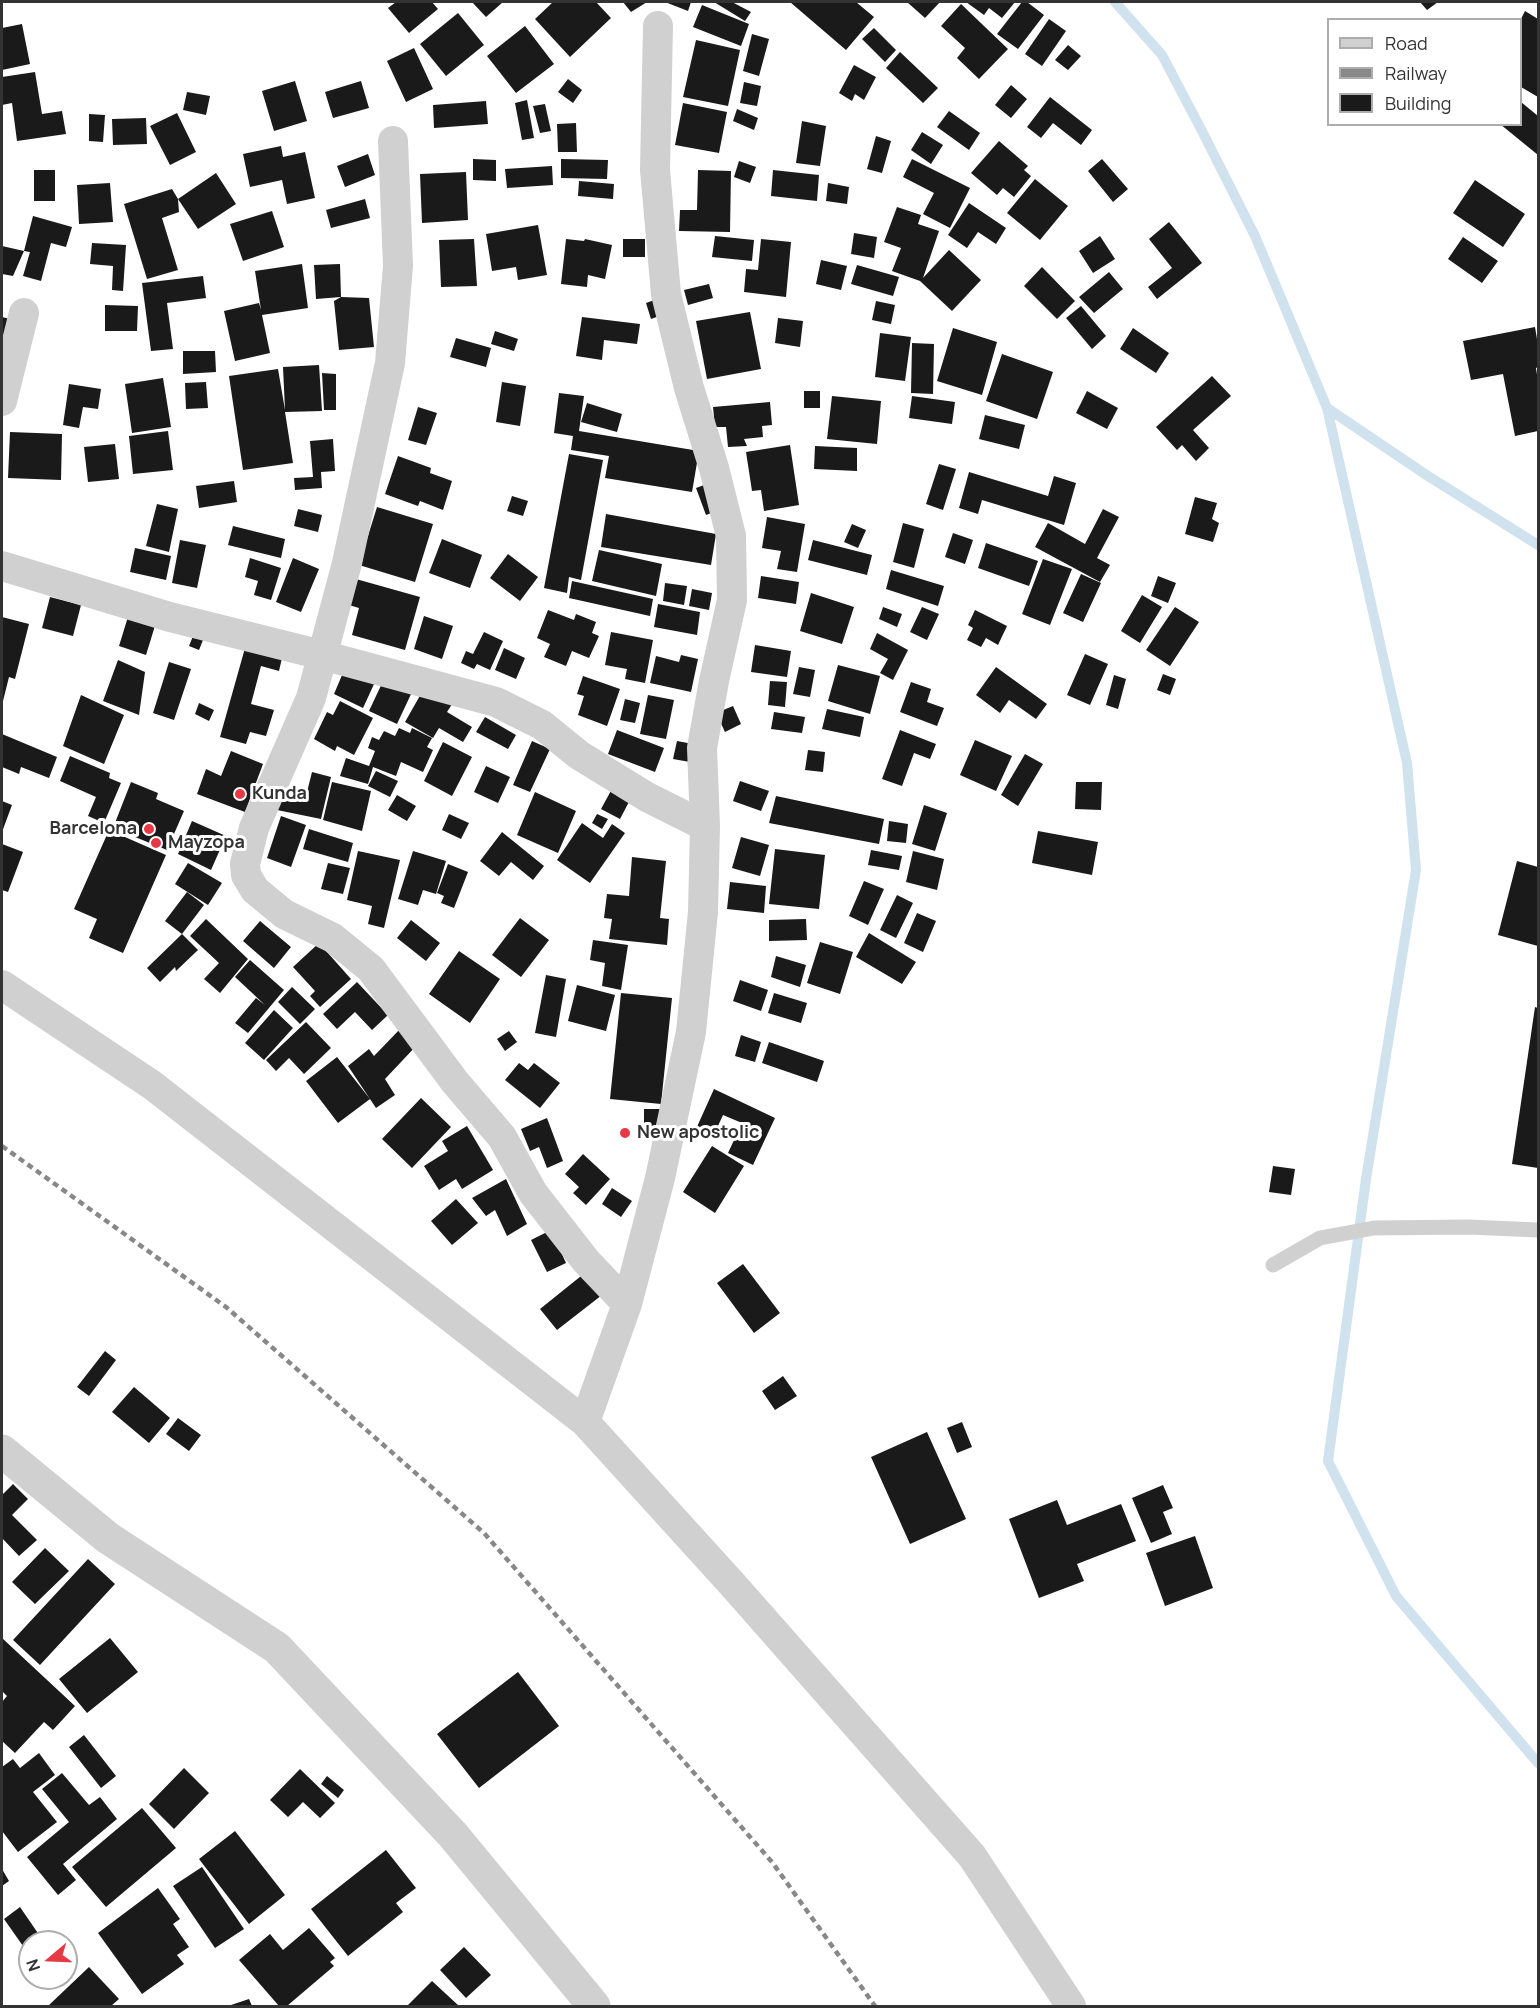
<!DOCTYPE html>
<style>
body{margin:0}
#map{position:relative;width:1540px;height:2008px;overflow:hidden;background:#fff;font-family:Manrope,sans-serif}
canvas{display:block}
.frame{position:absolute;inset:0;border:3px solid #333;pointer-events:none}
.legend{position:absolute;left:1327px;top:18px;width:195px;height:108px;box-sizing:border-box;background:#fff;border:2px solid #adadad;margin:0;padding:8px 10px;list-style:none;font-size:18px;color:#333}
.legend li{display:flex;align-items:center;gap:12px;height:30px}
.legend b{width:30px;border:2px solid #adadad}
.north{position:absolute;left:18px;top:1930px;width:60px;height:60px;box-sizing:border-box;background:#fff;border:2px solid #adadad;border-radius:50%;rotate:251deg;font-size:16px;font-weight:700;line-height:24px;text-align:center;color:#333}
.north::after{content:'';display:block;margin:auto;width:21px;height:27px;background:#e63946;clip-path:polygon(50% 0,100% 100%,50% 72%,0 100%)}
</style>
<div id="map">
<canvas width="1540" height="2008"></canvas>
<div class="frame"></div>
<ul class="legend">
<li><b style="height:8px;background:#d0d0d0"></b>Road</li>
<li><b style="height:8px;background:#888"></b>Railway</li>
<li><b style="height:16px;background:#1a1a1a"></b>Building</li>
</ul>
<div class="north">N</div>
</div>
<script>
const g = document.querySelector('canvas').getContext('2d');
g.lineJoin = 'round';
function poly(rows) {
  const path = new Path2D();
  for (const r of rows) {
    path.moveTo(r[0], r[1]);
    for (let i = 2; i < r.length; i += 2) path.lineTo(r[i], r[i + 1]);
  }
  return path;
}
function strokePath(path, color, width, dash) {
  g.strokeStyle = color;
  g.lineWidth = width;
  g.lineCap = dash ? 'butt' : 'round';
  g.setLineDash(dash || []);
  g.stroke(path);
}
function paint(path, color) {
  g.fillStyle = color;
  g.fill(path, 'evenodd');
}
function label(font, color, halo, rows, align = 'center') {
  g.font = font + ' Manrope,sans-serif';
  g.lineWidth = 6;
  g.setLineDash([]);
  g.textBaseline = 'middle';
  g.strokeStyle = halo;
  g.fillStyle = color;
  for (const [text, x, y, turn = 0] of rows) {
    g.save();
    g.translate(x, y);
    g.rotate((+turn || 0) * Math.PI / 180);
    g.textAlign = isNaN(turn) ? turn : align;
    if (halo) g.strokeText(text, 0, 0);
    g.fillText(text, 0, 0);
    g.restore();
  }
}
strokePath(poly([
 [1115,2,1162,55,1202,131,1255,236,1327,408,1407,763,1416,870,1366,1179,1328,1461,1396,1596,1538,1763],
 [1327,408,1428,476,1538,545]
]), '#cfe2ee', 10);
paint(poly([
 [396,2,432,2,438,9,409,33,388,8],
 [472,2,503,2,486,17],
 [553,2,596,2,611,18,570,57,535,19],
 [623,2,647,2,631,12],
 [665,2,691,2,688,11],
 [714,2,732,2,751,12,745,21],
 [790,2,856,2,874,17,846,50],
 [907,2,940,2,925,18],
 [966,2,1015,2,1002,18,989,8,984,15],
 [1022,2,1027,2,1044,15,1018,49,997,34],
 [1420,2,1438,2,1427,10],
 [961,4,1008,49,979,79,957,58,965,48,941,26],
 [702,5,749,24,741,46,693,27],
 [1525,11,1538,19,1538,97,1521,87,1521,19],
 [458,13,484,45,446,76,420,44],
 [1049,19,1066,31,1042,66,1025,54],
 [22,24,30,64,2,70,2,28],
 [525,26,554,64,516,93,487,56],
 [874,28,896,50,885,62,862,39],
 [752,34,769,39,759,76,743,71],
 [696,40,740,50,728,106,683,97],
 [1068,45,1081,56,1068,70,1055,60],
 [414,48,433,89,406,102,387,61],
 [900,52,938,88,923,103,886,68],
 [854,65,876,77,864,100,855,94,852,101,839,93],
 [35,72,42,114,62,111,66,134,17,141,12,103,2,105,2,77],
 [568,79,582,90,573,103,558,92],
 [295,81,307,121,274,131,262,91],
 [361,81,369,108,333,118,325,92],
 [744,82,761,86,757,106,740,103],
 [1011,85,1027,99,1011,118,995,105],
 [187,92,210,96,206,115,183,110],
 [1050,97,1092,130,1081,145,1053,123,1041,138,1027,127],
 [527,100,534,138,522,140,515,103],
 [486,101,488,124,434,128,433,105],
 [1521,102,1538,116,1538,155,1500,124,1521,124],
 [683,103,727,112,719,153,675,145],
 [545,104,551,131,540,133,533,106],
 [737,109,758,118,754,130,733,121],
 [949,111,980,133,969,150,937,127],
 [177,113,196,152,170,165,150,126],
 [89,114,105,115,103,142,89,141],
 [146,118,147,144,113,145,112,119],
 [802,121,826,126,820,166,796,163],
 [576,123,577,152,558,152,557,124],
 [922,132,943,145,931,164,911,150],
 [876,136,891,141,882,173,867,169],
 [999,141,1028,166,1024,170,1031,176,1014,197,1003,188,997,195,971,173],
 [281,146,283,157,305,152,315,198,287,204,282,180,250,187,243,154],
 [368,154,375,175,345,187,337,166],
 [473,159,496,160,496,181,473,180],
 [561,159,608,160,607,179,561,178],
 [912,159,970,188,950,228,923,214,934,193,903,177],
 [1102,159,1128,189,1113,202,1088,171],
 [739,161,756,167,750,183,734,177],
 [552,166,553,185,507,188,505,169],
 [34,170,55,170,55,201,34,201],
 [698,170,731,171,730,232,679,231,680,210,697,210],
 [773,170,819,175,817,201,771,196],
 [466,172,468,220,422,223,420,174],
 [216,173,236,204,198,229,178,199,179,212,162,218,178,270,147,279,124,204,172,189,178,199],
 [1035,179,1068,206,1040,240,1007,213],
 [1475,180,1525,214,1503,247,1453,213],
 [579,181,614,184,613,199,578,196],
 [110,183,113,222,79,224,77,185],
 [828,183,849,187,847,204,826,201],
 [365,199,370,218,331,228,326,210],
 [969,203,1006,228,996,244,978,232,967,248,948,235],
 [897,207,921,215,918,224,939,231,923,278,949,250,981,280,952,311,920,281,892,271,901,248,884,242],
 [272,211,284,247,243,261,230,224],
 [33,216,72,227,66,247,51,243,41,281,23,276,30,252,24,251,13,276,2,274,2,246,24,251],
 [1169,222,1202,263,1157,299,1148,287,1172,268,1149,239],
 [538,225,547,275,518,280,516,267,492,271,486,234],
 [854,233,877,237,874,258,851,254],
 [715,236,754,240,752,261,712,257],
 [1100,236,1115,259,1093,273,1079,251],
 [1463,237,1498,261,1482,283,1448,259],
 [474,239,477,286,441,287,439,240],
 [566,239,584,241,585,239,612,245,605,279,588,275,587,287,561,284],
 [623,239,645,239,645,257,623,257],
 [761,239,791,242,786,297,744,292,746,269,758,270],
 [92,243,126,245,123,291,112,290,113,266,90,264],
 [821,260,847,266,841,290,816,284],
 [302,264,308,308,262,315,270,353,235,361,224,311,259,303,261,310,255,271],
 [340,264,341,297,316,299,314,265],
 [857,265,899,277,893,296,851,284],
 [1042,267,1075,301,1057,319,1024,286],
 [1109,272,1123,289,1094,313,1079,297],
 [203,276,206,298,167,303,173,349,151,351,142,283],
 [709,284,713,298,688,305,684,290],
 [341,297,369,298,374,347,339,350,334,301],
 [657,299,662,315,651,319,646,303],
 [876,301,895,305,891,324,872,320],
 [105,305,138,306,137,331,105,331],
 [1081,306,1106,336,1092,349,1066,318],
 [750,312,761,369,707,379,696,321],
 [2,317,14,320,2,348],
 [582,317,640,324,637,344,604,340,602,360,576,356],
 [778,318,803,321,800,347,775,343],
 [1535,327,1538,345,1538,367,1536,368,1538,381,1538,431,1515,436,1503,374,1471,380,1463,341],
 [953,328,997,342,982,395,937,381],
 [1133,328,1169,353,1156,373,1120,349],
 [495,331,518,339,514,351,491,344],
 [880,333,911,337,905,381,875,377],
 [456,338,491,348,486,367,450,357],
 [912,343,934,344,933,394,911,393],
 [183,351,215,351,216,372,183,374],
 [1002,354,1053,372,1037,419,986,401],
 [319,365,322,411,285,412,293,463,243,470,229,376,278,369,285,410,283,367],
 [322,373,336,374,336,410,324,410],
 [1212,376,1231,396,1193,430,1209,448,1196,461,1182,445,1177,450,1156,427],
 [163,378,171,427,132,433,125,384],
 [206,382,208,408,186,409,185,383],
 [502,382,526,386,520,426,496,422],
 [69,384,101,389,98,409,83,407,79,428,63,425],
 [804,391,820,391,820,408,804,408],
 [1087,391,1118,408,1107,429,1076,413],
 [559,393,584,396,579,431,699,451,692,492,605,478,609,456,571,450,573,436,554,433],
 [832,396,881,401,877,444,827,439],
 [912,396,955,402,952,424,909,418],
 [770,402,772,425,762,426,763,437,744,439,747,446,728,447,726,427,715,427,713,407],
 [587,403,622,414,617,432,581,422],
 [418,407,437,413,426,445,408,440],
 [985,415,1025,425,1019,449,979,439],
 [168,431,173,470,133,474,129,436],
 [10,432,62,434,61,480,8,478],
 [333,439,335,471,321,472,322,488,295,490,294,478,313,477,310,441],
 [115,444,119,479,88,482,84,447],
 [790,445,799,505,764,511,761,490,752,491,746,452],
 [815,446,857,448,857,471,814,469],
 [569,454,603,460,581,580,569,577,567,593,544,588],
 [398,456,431,468,430,473,452,481,443,510,420,501,418,506,385,494],
 [939,464,956,469,943,510,926,504],
 [969,472,1048,496,1054,476,1076,483,1064,525,982,500,978,514,959,508],
 [234,481,237,502,199,508,196,486],
 [704,485,714,512,706,515,696,488],
 [512,496,528,501,523,516,507,511],
 [1195,497,1217,503,1212,519,1219,523,1213,542,1185,534],
 [157,504,178,509,169,552,146,546],
 [377,507,433,524,415,582,359,565],
 [298,509,322,515,318,532,294,526],
 [1103,509,1119,517,1097,558,1110,565,1100,582,1035,547,1048,523,1085,544],
 [606,514,716,534,711,565,601,547],
 [767,517,805,524,797,572,777,569,781,551,762,548],
 [903,523,924,529,914,568,893,562],
 [852,524,866,530,858,548,844,542],
 [233,526,285,539,281,558,228,545],
 [953,533,973,540,965,564,945,557],
 [442,539,482,555,470,588,429,573],
 [180,540,206,545,197,588,172,583],
 [813,540,872,555,867,575,808,560],
 [986,543,1038,561,1029,586,978,568],
 [135,548,171,556,166,580,130,572],
 [599,550,662,564,656,596,592,581],
 [508,554,538,577,520,601,490,578],
 [250,558,281,568,271,600,254,595,258,581,245,577],
 [293,558,319,569,301,612,276,602],
 [1043,559,1072,569,1050,625,1022,614],
 [891,570,944,586,938,606,886,589],
 [1081,574,1101,583,1083,622,1063,613],
 [761,576,799,582,796,604,758,598],
 [1158,576,1176,583,1168,603,1151,596],
 [356,579,420,597,405,650,352,635,359,608,349,605],
 [572,581,653,599,650,616,569,598],
 [665,583,687,586,684,605,663,601],
 [692,589,712,593,709,610,689,606],
 [811,593,854,607,842,644,800,631],
 [1142,595,1162,607,1140,643,1121,631],
 [50,597,81,605,73,636,42,628],
 [658,604,700,612,697,635,654,627],
 [131,607,158,616,146,655,119,646],
 [883,607,902,614,897,627,879,619],
 [922,607,939,614,927,640,910,632],
 [1175,607,1199,622,1170,666,1146,650],
 [548,610,574,620,576,614,596,622,592,633,599,636,589,658,572,651,566,666,544,657,550,644,537,638],
 [975,610,1007,626,998,645,986,638,981,647,967,640,973,628,968,625],
 [424,616,453,626,442,659,414,649],
 [2,617,29,624,15,679,9,677,2,705],
 [484,632,503,641,490,670,477,664,474,669,461,663,466,651,473,654],
 [611,632,653,640,645,683,625,679,627,669,605,665],
 [877,633,908,650,893,680,880,673,888,659,870,649],
 [193,636,203,640,199,650,189,646],
 [755,645,791,651,787,677,751,672],
 [245,648,282,658,279,671,261,666,251,704,274,710,266,736,250,732,246,744,220,737],
 [504,648,525,658,516,679,495,670],
 [1085,654,1108,664,1090,705,1067,695],
 [681,655,698,659,691,692,650,683,656,656,679,662],
 [118,660,145,672,139,715,103,701],
 [169,662,191,669,174,720,153,713],
 [838,665,880,676,870,714,828,701],
 [799,667,815,670,810,697,793,694],
 [996,667,1047,704,1036,719,1009,700,1000,713,976,695],
 [345,668,375,682,363,708,334,694],
 [1163,674,1176,679,1170,695,1157,690],
 [1114,675,1126,679,1118,709,1106,705],
 [583,676,620,689,607,726,578,715,584,696,577,694],
 [384,679,412,692,397,724,369,711],
 [770,681,787,682,785,707,768,705],
 [911,682,931,689,927,702,944,708,937,726,900,712],
 [426,685,454,701,447,712,472,727,463,742,439,728,433,738,405,722],
 [81,695,124,715,104,764,63,746],
 [648,695,674,700,666,739,640,734],
 [625,699,640,703,635,723,620,720],
 [340,701,373,718,354,755,337,746,335,751,314,739,327,712,333,715],
 [199,703,214,710,209,721,195,714],
 [733,706,741,724,725,732,716,713],
 [827,709,864,717,860,737,822,729],
 [774,712,805,717,802,733,771,729],
 [485,717,516,735,508,749,476,732],
 [399,728,410,733,412,728,432,738,427,747,433,750,423,772,401,762,396,776,373,767,368,784,340,776,346,758,369,766,375,751,368,748,372,737,379,740,384,731,395,736],
 [617,730,664,748,655,772,608,754],
 [900,730,936,744,930,759,914,753,902,786,882,779],
 [2,734,57,757,49,778,21,767,19,774,2,767],
 [975,740,1012,756,996,791,960,775],
 [532,741,550,749,530,792,513,785],
 [677,741,693,744,690,762,673,759],
 [443,742,472,757,452,796,424,781],
 [808,750,825,752,823,772,805,770],
 [231,751,263,764,245,812,197,794,206,769,221,776],
 [1025,754,1043,764,1018,806,1001,795],
 [70,756,110,773,109,778,121,783,104,823,88,816,96,797,60,781],
 [486,766,510,777,498,803,474,792],
 [376,771,398,781,390,797,368,786],
 [312,772,331,777,321,819,277,810,283,791,306,796],
 [740,781,769,791,761,811,733,801],
 [131,782,158,793,156,799,184,811,167,850,113,828],
 [332,782,371,791,362,831,323,820],
 [1076,782,1102,782,1101,810,1075,809],
 [613,787,631,798,620,819,601,809],
 [535,792,576,811,558,853,517,835],
 [397,795,416,806,407,821,388,810],
 [776,796,884,819,879,844,769,823],
 [2,801,12,805,2,832],
 [924,805,947,813,935,851,912,844],
 [449,814,469,823,461,839,442,830],
 [597,814,608,819,602,829,592,823],
 [281,816,306,825,291,867,267,858],
 [192,821,226,836,211,870,178,854],
 [889,821,908,824,906,843,887,841],
 [582,823,603,838,612,824,625,833,590,883,557,860],
 [309,829,353,843,348,862,303,849],
 [109,830,166,855,123,953,89,938,97,919,74,909],
 [1038,831,1098,842,1092,875,1032,863],
 [502,832,544,866,533,880,511,862,499,876,480,861],
 [741,837,769,845,760,876,732,868],
 [2,844,23,852,8,892,2,890],
 [775,849,825,855,819,909,769,904],
 [871,850,902,856,899,870,868,865],
 [358,851,400,860,384,928,368,924,372,906,347,900],
 [413,851,446,861,436,894,423,890,418,905,398,899],
 [913,851,944,859,937,890,906,882],
 [632,857,666,861,660,918,669,919,667,945,609,939,612,919,604,918,607,894,629,896],
 [1517,861,1538,867,1538,946,1498,935],
 [188,863,222,883,208,905,175,884],
 [328,863,350,868,343,894,321,889],
 [448,864,468,872,454,908,441,903,444,896,437,893],
 [864,881,884,889,868,925,849,916],
 [730,882,766,886,764,913,727,909],
 [187,892,204,905,182,934,165,921],
 [897,895,913,903,896,938,880,930],
 [917,913,936,921,923,952,904,943],
 [520,918,549,940,521,977,492,955],
 [206,919,248,959,220,993,204,979,219,963,190,936],
 [806,919,807,940,769,941,769,920],
 [411,920,440,943,426,961,397,938],
 [260,921,291,947,274,968,243,941],
 [869,933,916,962,902,984,856,957],
 [182,934,198,950,176,971,175,967,160,982,147,968],
 [593,940,628,945,621,990,602,986,605,963,590,960],
 [820,942,853,952,840,994,807,983],
 [319,943,351,979,320,1007,310,996,315,991,293,967],
 [459,951,500,979,470,1023,429,994],
 [776,956,806,965,800,987,771,977],
 [250,960,284,990,248,1033,235,1023,256,998,265,1005,235,977],
 [546,975,566,979,556,1037,535,1033],
 [740,980,768,990,761,1011,733,1001],
 [357,982,388,1015,372,1030,355,1012,337,1029,323,1014],
 [577,985,615,995,606,1031,568,1021],
 [292,987,315,1009,300,1024,278,1002],
 [621,993,672,998,661,1104,610,1099],
 [774,993,807,1003,801,1023,768,1013],
 [1535,1007,1538,1008,1538,1168,1512,1164],
 [274,1010,293,1028,264,1060,245,1043],
 [306,1022,331,1048,304,1074,289,1058,276,1071,266,1060],
 [402,1027,418,1044,385,1079,395,1095,376,1108,348,1066,369,1049,374,1056],
 [509,1031,517,1042,505,1051,497,1039],
 [741,1035,761,1042,755,1062,735,1056],
 [769,1042,824,1061,817,1082,762,1063],
 [337,1057,370,1099,338,1123,306,1081],
 [519,1063,528,1070,534,1063,560,1083,540,1108,505,1080],
 [714,1089,775,1118,753,1165,728,1153,742,1123,723,1115,713,1137,696,1129],
 [421,1098,451,1127,412,1168,382,1139],
 [644,1109,665,1109,665,1130,644,1130],
 [547,1118,563,1161,547,1168,539,1147,530,1151,521,1129],
 [467,1126,493,1170,462,1189,456,1179,439,1190,424,1166,448,1151,442,1141],
 [712,1146,744,1166,715,1213,683,1192],
 [583,1154,610,1179,586,1205,573,1193,579,1187,565,1174],
 [1273,1166,1295,1169,1291,1195,1269,1192],
 [506,1179,527,1224,507,1236,495,1210,486,1216,472,1198],
 [612,1188,632,1201,621,1217,602,1204],
 [456,1199,478,1223,452,1245,431,1221],
 [551,1230,566,1263,547,1272,531,1240],
 [743,1264,780,1313,754,1333,717,1283],
 [586,1272,602,1295,557,1330,540,1309],
 [105,1351,116,1360,89,1396,77,1387],
 [783,1376,797,1396,775,1410,762,1391],
 [134,1387,170,1418,149,1443,112,1412],
 [178,1418,201,1435,189,1451,166,1434],
 [962,1422,972,1447,957,1453,947,1428],
 [927,1432,966,1519,910,1544,871,1457],
 [13,1484,28,1499,12,1515,37,1540,19,1556,2,1538,2,1495],
 [1163,1485,1173,1508,1163,1512,1172,1534,1151,1543,1132,1498],
 [1057,1500,1067,1525,1121,1504,1136,1541,1077,1564,1084,1581,1039,1598,1009,1519],
 [1195,1536,1213,1588,1165,1606,1146,1553],
 [45,1548,69,1571,35,1604,12,1582],
 [88,1559,115,1584,40,1665,13,1640],
 [2,1638,75,1706,53,1730,44,1722,15,1753,2,1741,2,1702,7,1696,2,1691],
 [110,1638,138,1672,87,1713,59,1679],
 [518,1672,559,1726,479,1788,437,1734],
 [84,1735,116,1776,101,1788,69,1747],
 [39,1753,55,1775,33,1792,57,1822,18,1852,2,1831,2,1767,13,1759,20,1768],
 [184,1768,209,1793,174,1829,149,1804],
 [300,1769,335,1803,320,1818,303,1802,288,1817,270,1800],
 [62,1773,89,1805,100,1797,117,1819,63,1864,76,1880,58,1895,27,1857,69,1822,42,1789],
 [327,1776,344,1790,338,1798,321,1784],
 [142,1808,176,1848,106,1907,72,1867],
 [235,1831,285,1895,249,1924,199,1859],
 [386,1850,416,1888,396,1903,403,1912,348,1956,311,1909],
 [202,1867,244,1929,215,1948,173,1886],
 [2,1869,9,1881,2,1886],
 [158,1888,180,1919,173,1924,189,1947,177,1955,184,1964,142,1994,98,1933],
 [20,1907,44,1942,30,1942,30,1956,4,1919],
 [309,1928,335,1958,330,1962,334,1966,287,2006,279,2006,239,1960,270,1934,283,1950],
 [464,1947,491,1975,466,1998,440,1970],
 [89,1967,119,1999,111,2006,48,2006],
 [432,1981,459,2006,407,2006],
 [249,1999,252,2006,228,2006]
]), '#1a1a1a');
strokePath(poly([
 [1273,1265,1320,1238,1374,1228,1468,1227,1538,1230]
]), '#d0d0d0', 15);
strokePath(poly([
 [393,141,398,266,390,363,347,563,311,698,254,828,245,864,246,875,255,890,284,914,333,938,371,969,455,1082,502,1137,533,1193,586,1261,627,1304],
 [2,401,24,313],
 [2,566,170,617,322,655,496,702,542,725,579,755,647,797,705,826],
 [2,985,152,1085,585,1422,733,1585,972,1856,1071,2006],
 [585,1422,627,1304,660,1178,691,1032,703,912,705,826,702,748,714,681,732,600,731,536,714,468,689,388,666,294,655,170,658,26]
]), '#d0d0d0', 30);
strokePath(poly([
 [2,1451,108,1538,277,1648,453,1835,594,2006]
]), '#d0d0d0', 33);
strokePath(poly([
 [2,1146,226,1307,484,1533,772,1862,875,2006]
]), '#888', 4.5, [6, 4.5]);
for (const [x, y, r, color] of [
 [240,794,6,"#e63946"],
 [149,829,6,"#e63946"],
 [156,843,6,"#e63946"],
 [625,1133,6,"#e63946"]
]) {
  const dot = new Path2D();
  dot.arc(x, y, r, 0, 2 * Math.PI);
  g.fillStyle = color;
  g.fill(dot);
  strokePath(dot, '#fff', 2);
}
label('bold 18px', '#333', '#fff', [
 ["Kunda",252,794],
 ["Barcelona",137,829,"right"],
 ["Mayzopa",168,843],
 ["New apostolic",637,1133]
], 'left');
</script>
